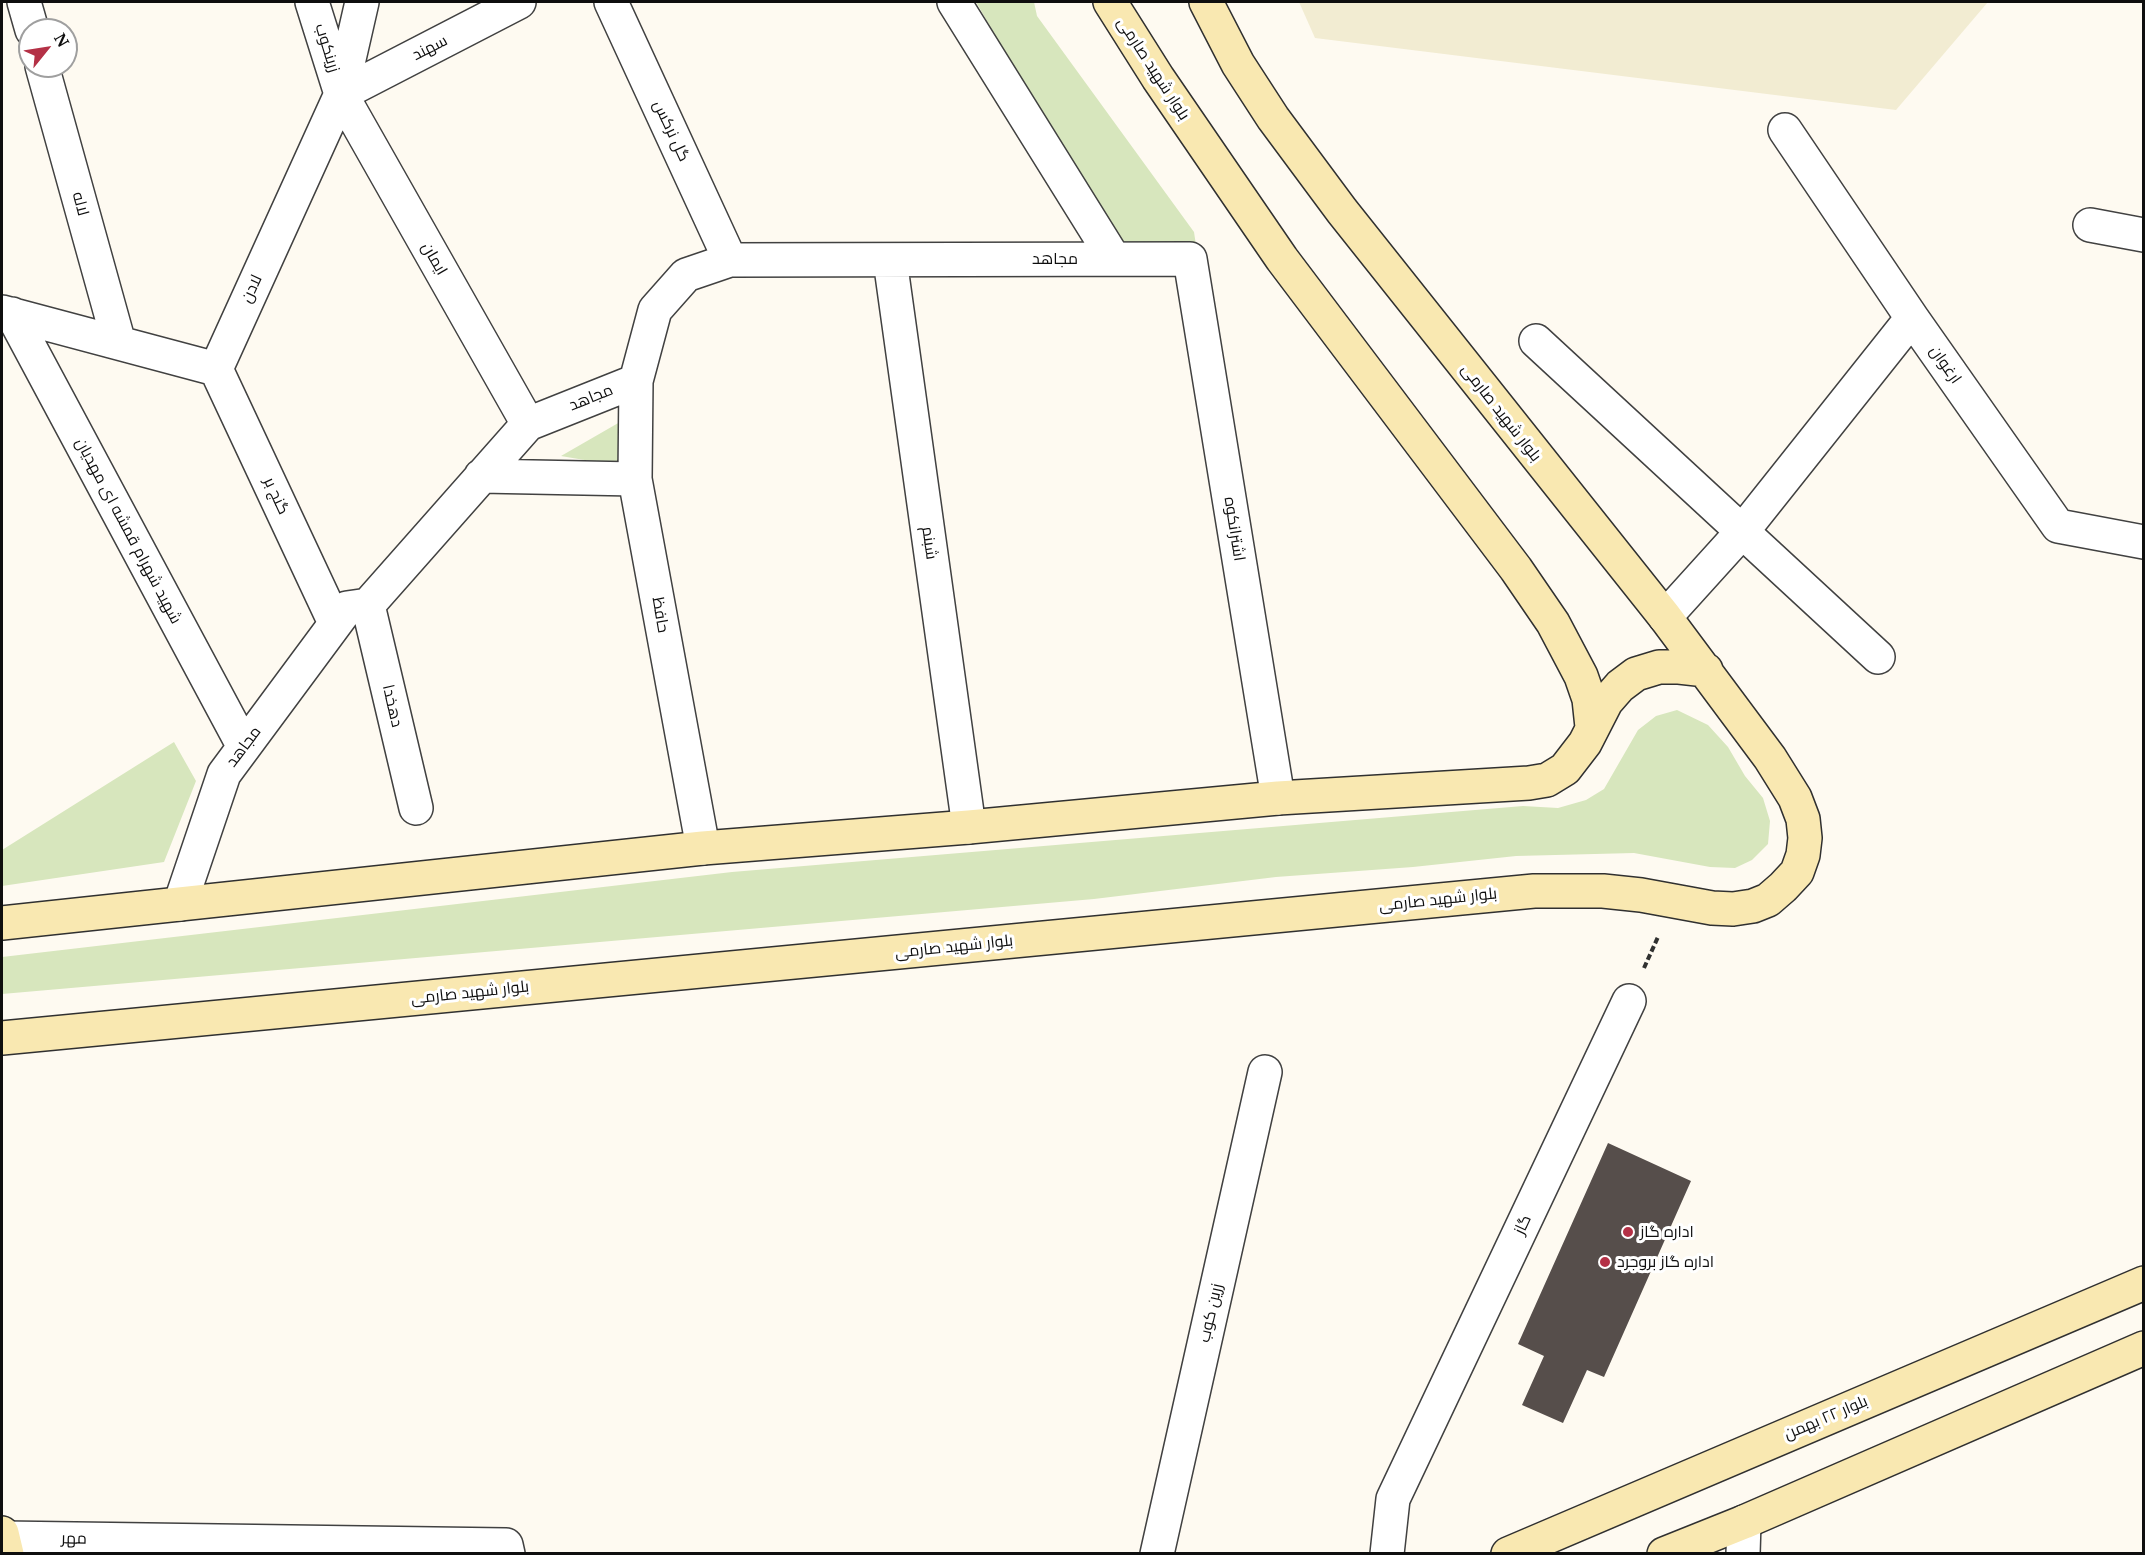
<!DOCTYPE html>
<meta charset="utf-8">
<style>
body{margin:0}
#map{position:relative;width:2145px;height:1555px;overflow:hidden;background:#fefaf1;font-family:"Noto Serif",serif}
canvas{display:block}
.frame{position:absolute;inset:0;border:3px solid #0e0e0e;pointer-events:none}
.north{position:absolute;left:18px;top:18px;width:60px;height:60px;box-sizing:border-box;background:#fff;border:2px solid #9f9f9f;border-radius:50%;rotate:60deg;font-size:16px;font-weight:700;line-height:24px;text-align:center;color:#0e0e0e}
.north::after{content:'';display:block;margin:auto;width:21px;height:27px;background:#b43146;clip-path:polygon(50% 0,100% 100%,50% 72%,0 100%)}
</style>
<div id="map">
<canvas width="2145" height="1555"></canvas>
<div class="frame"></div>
<div class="north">N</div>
</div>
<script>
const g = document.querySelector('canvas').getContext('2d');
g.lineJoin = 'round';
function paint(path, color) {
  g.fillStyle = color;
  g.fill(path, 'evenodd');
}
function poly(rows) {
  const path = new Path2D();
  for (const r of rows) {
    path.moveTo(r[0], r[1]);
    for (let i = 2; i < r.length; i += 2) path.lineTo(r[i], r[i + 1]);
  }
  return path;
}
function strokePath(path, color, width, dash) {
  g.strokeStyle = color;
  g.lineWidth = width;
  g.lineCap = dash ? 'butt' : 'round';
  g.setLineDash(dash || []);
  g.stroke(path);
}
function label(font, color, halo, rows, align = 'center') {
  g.font = font + ' "Noto Serif",Cairo,serif';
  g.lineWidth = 6;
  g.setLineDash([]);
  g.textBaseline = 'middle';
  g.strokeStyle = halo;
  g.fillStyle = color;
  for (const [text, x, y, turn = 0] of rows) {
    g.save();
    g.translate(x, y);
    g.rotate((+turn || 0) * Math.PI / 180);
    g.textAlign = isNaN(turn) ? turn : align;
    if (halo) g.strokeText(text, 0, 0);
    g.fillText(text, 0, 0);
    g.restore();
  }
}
paint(poly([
 [1299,2,1988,2,1896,110,1315,38]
]), '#f2ecd2');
paint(poly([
 [976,2,1034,2,1037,16,1194,232,1197,252,1116,245],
 [620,422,619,466,561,456],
 [1677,710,1708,725,1728,747,1745,776,1763,798,1770,821,1768,844,1752,860,1735,868,1710,867,1634,853,1516,856,1413,867,1276,877,1094,899,2,994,2,957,732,872,1523,806,1558,808,1586,800,1604,789,1638,730,1656,716],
 [174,742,196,781,164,862,2,886,2,850]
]), '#d7e6bd');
paint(poly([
 [1608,1143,1691,1181,1604,1377,1587,1370,1563,1423,1522,1405,1544,1356,1518,1344]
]), '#564e4b');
const street = poly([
 [24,2,32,30],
 [312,2,341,94,528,424],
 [611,2,730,260],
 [954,2,1114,259],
 [42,66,119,343],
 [341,94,519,2],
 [1785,130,1912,318,2058,526,2144,542],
 [2090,225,2144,235],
 [890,260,969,827],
 [2,312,216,369,341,94,362,2],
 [12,314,244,747],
 [1536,341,1878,657],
 [216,369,335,623],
 [636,381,635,479,703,848],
 [481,476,635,479],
 [368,605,416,808],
 [1665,617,1741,533,1912,318],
 [180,904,224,774,347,608,368,605,528,424,636,381,655,310,686,275,730,260,1190,259,1278,798],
 [3,1538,506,1545,508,1554],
 [1157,1554,1265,1072],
 [1387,1554,1393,1499,1629,1001],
 [1743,1554,1744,1522]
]);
const secondary = poly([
 [1110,2,1158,78,1282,259,1516,569,1553,623,1581,676,1589,699,1592,727],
 [2,923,703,848,969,827,1278,798,1529,783,1547,780,1565,769,1585,743,1606,702,1620,686,1636,674,1659,667,1679,667,1706,670],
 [2,1038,1534,891,1603,891,1641,895,1712,908,1733,909,1753,906,1768,900,1783,887,1797,872,1803,855,1805,838,1803,819,1795,798,1770,758,1665,617,1342,211,1273,118,1238,64,1206,2],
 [2,1533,7,1554],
 [1508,1554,2144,1283],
 [1664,1554,1744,1522,2144,1348]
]);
strokePath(street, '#414141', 36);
strokePath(secondary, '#303030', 36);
strokePath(poly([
 [1644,968,1658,937]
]), '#303030', 4, [6, 3]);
strokePath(street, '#fff', 33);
strokePath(secondary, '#f9e8b1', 33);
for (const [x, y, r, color] of [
 [1628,1232,6,"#b43146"],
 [1605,1262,6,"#b43146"]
]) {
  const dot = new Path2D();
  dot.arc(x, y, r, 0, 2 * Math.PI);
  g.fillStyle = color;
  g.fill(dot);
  strokePath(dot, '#fff', 2);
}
label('16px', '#0e0e0e', '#fff', [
 ["زرینکوب",327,48,73],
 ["سهند",430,48,-27],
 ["بلوار شهید صارمی",1153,69,57],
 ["گل نرکس",671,131,65],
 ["لاله",80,204,75],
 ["ایمان",434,259,60],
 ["مجاهد",1055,259],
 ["لادن",252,289,-65],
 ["ارغوان",1945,365,55],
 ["مجاهد",591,398,-22],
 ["بلوار شهید صارمی",1501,413,52],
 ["گنج بر",276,496,65],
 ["اشترانکوه",1234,529,81],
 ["شهید شهرام قمشه ای مهدیان",128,531,62],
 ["شبنم",929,543,82],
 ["حافظ",660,615,80],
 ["دهخدا",392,706,77],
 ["مجاهد",244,747,-53],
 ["بلوار شهید صارمی",1438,900,-6],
 ["بلوار شهید صارمی",954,947,-6],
 ["بلوار شهید صارمی",470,993,-6],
 ["گاز",1523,1225,-65],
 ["زرین کوب",1211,1313,-77],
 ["بلوار ۲۲ بهمن",1826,1418,-23],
 ["مهر",74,1539,1]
]);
label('16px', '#0e0e0e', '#fff', [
 ["اداره گاز",1640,1232],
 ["اداره گاز بروجرد",1617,1262]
], 'left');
</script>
